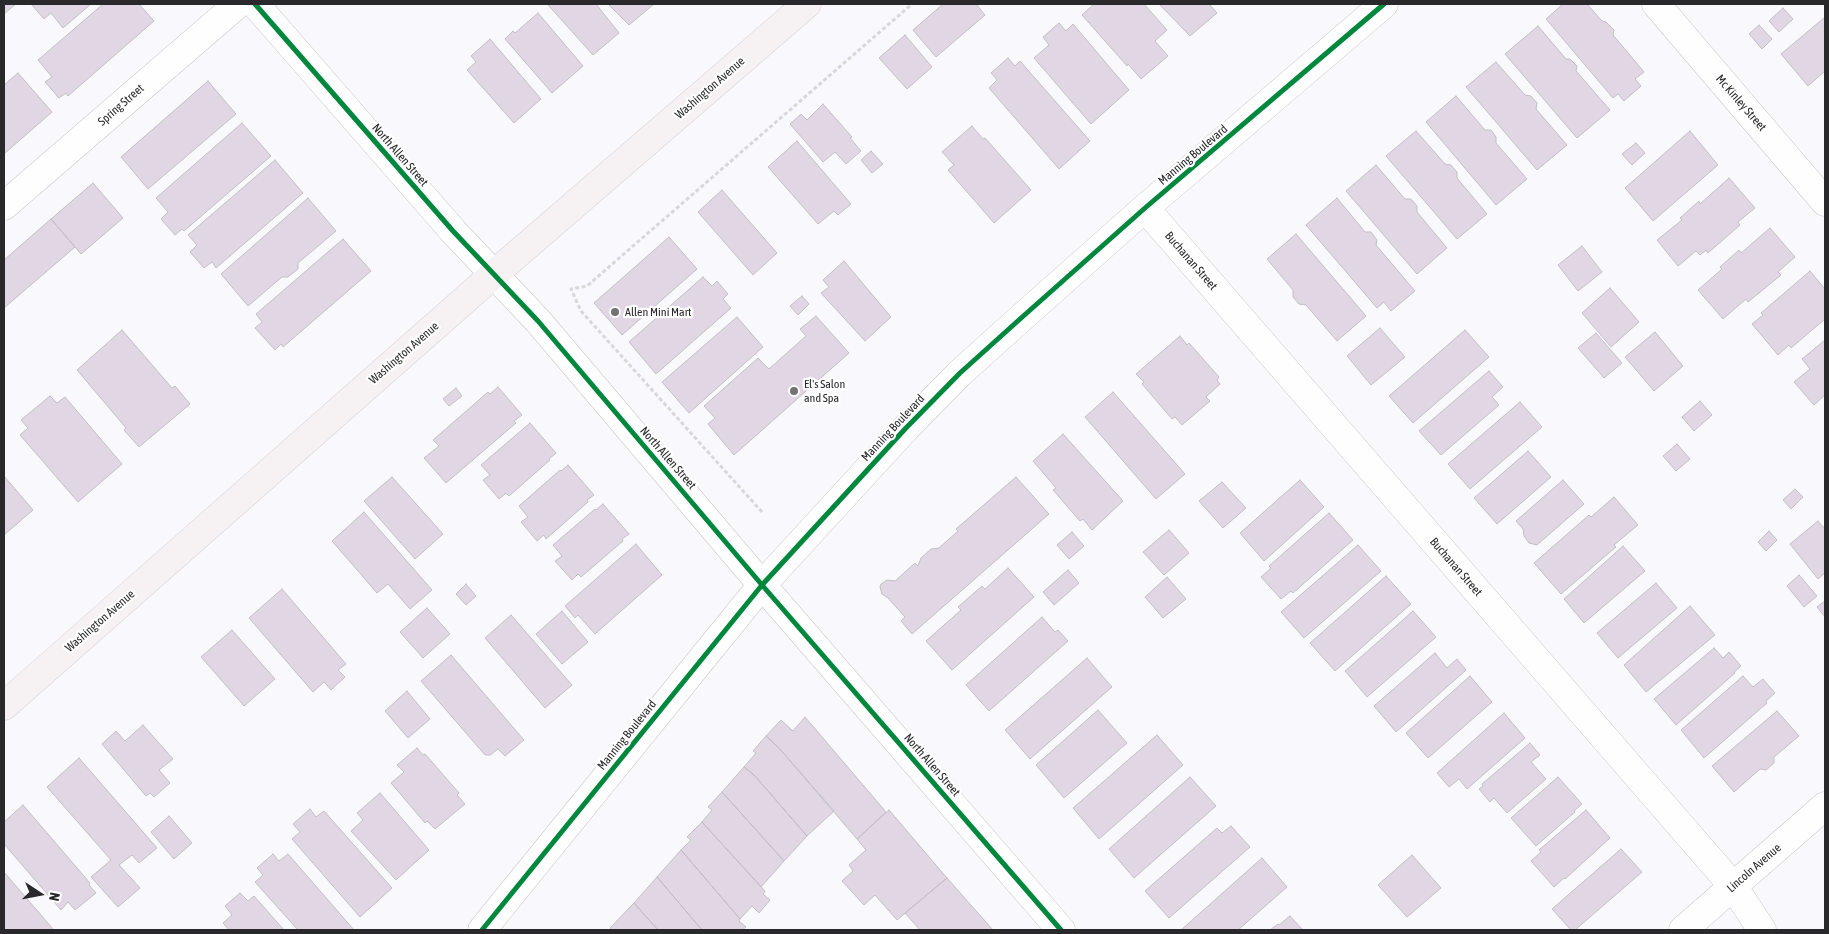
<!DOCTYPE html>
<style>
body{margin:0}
#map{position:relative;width:1829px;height:934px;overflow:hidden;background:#f9f8fc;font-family:"Asap Condensed",sans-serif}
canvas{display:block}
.frame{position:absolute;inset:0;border:5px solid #29282b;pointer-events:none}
.north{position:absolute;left:15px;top:869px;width:50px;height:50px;-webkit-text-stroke:4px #fff;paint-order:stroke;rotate:101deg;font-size:14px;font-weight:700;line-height:20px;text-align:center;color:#29282b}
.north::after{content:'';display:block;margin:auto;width:18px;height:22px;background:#29282b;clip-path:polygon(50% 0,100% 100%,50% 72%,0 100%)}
</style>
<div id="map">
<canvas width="1829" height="934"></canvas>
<div class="frame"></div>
<div class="north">N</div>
</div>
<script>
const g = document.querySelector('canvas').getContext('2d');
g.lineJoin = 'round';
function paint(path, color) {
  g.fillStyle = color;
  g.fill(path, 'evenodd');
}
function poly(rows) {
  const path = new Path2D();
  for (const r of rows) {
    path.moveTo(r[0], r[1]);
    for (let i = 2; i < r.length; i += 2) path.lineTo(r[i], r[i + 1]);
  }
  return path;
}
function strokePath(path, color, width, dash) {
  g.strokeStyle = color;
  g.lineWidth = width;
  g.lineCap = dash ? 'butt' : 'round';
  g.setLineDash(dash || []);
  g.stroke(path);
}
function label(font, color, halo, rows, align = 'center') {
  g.font = font + ' "Asap Condensed",sans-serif';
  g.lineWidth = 4.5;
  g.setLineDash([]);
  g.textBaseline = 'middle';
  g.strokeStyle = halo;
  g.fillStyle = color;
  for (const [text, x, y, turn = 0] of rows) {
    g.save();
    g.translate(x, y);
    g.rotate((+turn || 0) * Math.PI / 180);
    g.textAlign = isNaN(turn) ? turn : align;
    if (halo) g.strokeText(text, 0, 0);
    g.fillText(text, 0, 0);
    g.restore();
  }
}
const building = poly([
 [4,4,16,4,4,14,4,4],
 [31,4,91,4,63,28,51,13,44,19,31,4],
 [103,4,139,4,154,21,68,96,66,93,59,98,45,82,52,77,38,60,103,4],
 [549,4,596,4,619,33,593,55,548,5,549,4],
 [608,4,654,4,629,25,608,4],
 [943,4,976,4,985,15,936,57,913,30,943,4],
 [1094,4,1144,4,1167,30,1155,41,1168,56,1141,79,1128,64,1127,66,1082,15,1094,4],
 [1159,4,1209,4,1217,13,1190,36,1159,4],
 [1563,4,1587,4,1602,21,1606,22,1614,30,1613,35,1644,72,1635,79,1641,86,1624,101,1618,94,1613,98,1546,19,1563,4],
 [1783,8,1793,19,1779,32,1769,21,1783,8],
 [538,13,583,66,552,93,505,39,513,31,515,33,538,13],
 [1825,17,1825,71,1808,86,1781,54,1825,17],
 [1059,23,1066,31,1073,24,1129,90,1091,124,1034,58,1049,45,1043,37,1059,23],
 [1759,25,1772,39,1762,49,1749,34,1759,25],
 [1538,26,1566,59,1570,59,1577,66,1576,71,1610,110,1577,138,1505,54,1538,26],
 [905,35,932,67,907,89,879,58,905,35],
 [490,39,541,99,514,123,467,70,476,62,471,56,490,39],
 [1008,58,1015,66,1020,61,1090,141,1059,169,989,88,997,80,991,73,1008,58],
 [1496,62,1525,95,1531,96,1537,103,1536,109,1567,145,1537,170,1466,87,1496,62],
 [18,73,52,112,4,154,4,85,18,73],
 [208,81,236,114,148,189,121,157,208,81],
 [1456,96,1485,130,1491,130,1496,137,1496,143,1527,179,1496,205,1426,122,1456,96],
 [823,104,852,137,850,138,861,151,846,164,835,152,823,162,790,124,801,114,807,120,823,104],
 [242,123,271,156,184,231,182,229,175,235,161,219,168,212,156,198,242,123],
 [972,126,983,139,985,138,1031,190,994,223,948,170,954,165,942,152,972,126],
 [1416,131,1445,164,1451,165,1457,172,1457,178,1487,214,1457,239,1386,156,1416,131],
 [1690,131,1718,165,1653,221,1625,188,1690,131],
 [797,141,851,204,838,215,834,211,818,224,768,167,797,141],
 [1636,143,1645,153,1632,165,1622,154,1636,143],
 [871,151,883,164,872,173,861,160,871,151],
 [275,160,303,193,216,268,212,262,204,268,190,252,197,245,188,235,275,160],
 [1376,165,1405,199,1411,199,1417,206,1417,212,1447,248,1417,274,1346,191,1376,165],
 [1729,178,1755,208,1738,222,1740,225,1708,253,1706,250,1700,255,1696,251,1678,266,1657,240,1682,220,1680,218,1699,201,1700,204,1729,178],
 [93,183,123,218,81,254,51,219,93,183],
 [722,190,777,253,753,275,698,212,722,190],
 [308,198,336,231,298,263,298,269,288,277,282,277,248,306,221,274,308,198],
 [1337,198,1365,232,1371,232,1377,240,1376,245,1415,291,1391,311,1384,302,1377,308,1306,225,1337,198],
 [51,219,75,247,4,308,4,260,51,219],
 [1770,228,1795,257,1778,272,1781,275,1748,302,1746,299,1723,319,1698,290,1722,269,1720,267,1739,250,1741,253,1770,228],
 [1296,234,1366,316,1337,341,1306,305,1299,304,1293,297,1293,290,1267,259,1296,234],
 [669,237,697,269,622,335,594,303,669,237],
 [343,239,371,271,283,347,281,344,275,350,255,328,262,322,256,314,343,239],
 [1582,246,1602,272,1578,291,1558,265,1582,246],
 [844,261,891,317,865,341,821,293,829,287,823,280,844,261],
 [1810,271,1825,289,1825,319,1791,348,1789,345,1778,355,1752,324,1763,315,1761,313,1810,271],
 [703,277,712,286,717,281,728,294,723,299,731,308,656,374,629,342,703,277],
 [1610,288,1639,322,1611,347,1582,313,1610,288],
 [802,296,809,304,798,315,790,306,802,296],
 [816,316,849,353,734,455,708,424,715,418,704,406,758,358,769,369,806,336,800,329,816,316],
 [737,317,763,347,689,413,662,382,737,317],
 [1380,328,1405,357,1371,385,1347,356,1380,328],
 [122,330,172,388,175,386,190,404,139,447,124,430,126,428,77,370,122,330],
 [1465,330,1489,357,1413,423,1389,396,1465,330],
 [1655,332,1683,366,1654,391,1625,357,1655,332],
 [1596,333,1622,363,1604,378,1578,348,1596,333],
 [1180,336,1187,345,1189,343,1219,377,1217,380,1220,384,1206,397,1210,401,1182,425,1175,417,1172,419,1142,384,1144,382,1136,374,1180,336],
 [1825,340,1825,395,1814,405,1794,382,1810,369,1802,359,1825,340],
 [1489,371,1503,387,1492,397,1499,405,1441,455,1419,431,1489,371],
 [498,387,522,415,514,421,516,423,446,483,424,458,439,446,433,440,488,392,490,394,498,387],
 [456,388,462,396,449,406,443,399,456,388],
 [1113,392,1185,474,1156,499,1085,417,1113,392],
 [50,396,57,403,65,397,122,464,78,502,20,435,28,428,21,420,50,396],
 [1700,401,1712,415,1694,431,1682,417,1700,401],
 [1520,402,1542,427,1470,489,1448,464,1520,402],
 [530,423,556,453,549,459,550,460,509,496,506,493,499,499,483,480,490,475,481,465,530,423],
 [1063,434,1123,501,1092,530,1083,519,1080,521,1053,490,1056,488,1033,461,1063,434],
 [1677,444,1690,459,1676,471,1663,456,1677,444],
 [1528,451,1551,477,1497,524,1474,498,1528,451],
 [568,465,594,495,587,500,588,502,546,539,544,535,537,541,521,522,528,517,519,506,560,470,561,471,568,465],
 [4,476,33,510,4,535,4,476],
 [392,477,443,534,415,559,364,501,392,477],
 [1016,477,1049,514,912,634,901,621,905,617,888,598,882,594,880,587,881,584,887,580,895,581,915,563,918,566,921,558,931,549,939,548,958,531,956,529,1016,477],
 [1300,480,1324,507,1264,561,1240,533,1300,480],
 [1563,480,1584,504,1537,545,1529,543,1524,536,1523,529,1516,521,1563,480],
 [1222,482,1246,508,1223,528,1199,501,1222,482],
 [1795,489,1803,497,1791,509,1783,500,1795,489],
 [1614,497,1638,525,1614,545,1616,547,1561,594,1534,563,1589,515,1591,517,1614,497],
 [603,504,629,534,622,539,623,541,581,577,578,574,572,580,555,561,562,556,553,545,595,509,596,510,603,504],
 [364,512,432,590,410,609,388,584,377,593,332,541,364,512],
 [1329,513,1353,540,1293,593,1291,591,1281,599,1261,577,1271,568,1269,566,1329,513],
 [1818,521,1825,529,1825,573,1818,579,1790,544,1818,521],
 [1169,530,1189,553,1164,575,1143,552,1169,530],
 [1769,531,1777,540,1766,551,1758,542,1769,531],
 [1072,532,1084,546,1069,559,1057,545,1072,532],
 [636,544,662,575,595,634,578,615,575,618,565,606,636,544],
 [1358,545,1381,571,1304,638,1281,612,1358,545],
 [1623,546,1645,571,1584,623,1564,599,1623,546],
 [1008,568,1034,597,952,670,926,641,961,610,958,607,982,586,985,589,1008,568],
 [1068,570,1079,583,1054,605,1043,592,1068,570],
 [1799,575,1817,596,1804,607,1787,586,1799,575],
 [1386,576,1411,604,1335,671,1310,643,1386,576],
 [1167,577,1186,599,1163,618,1145,597,1167,577],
 [1656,583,1677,608,1618,658,1597,633,1656,583],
 [466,584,476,596,466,605,456,594,466,584],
 [282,589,346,664,338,670,345,677,331,690,324,682,313,692,249,618,282,589],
 [1825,601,1825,617,1817,607,1825,601],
 [1690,606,1715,635,1646,692,1624,665,1690,606],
 [427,608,450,634,423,658,400,632,427,608],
 [562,611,588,642,562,664,536,634,562,611],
 [1413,611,1436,637,1367,697,1345,671,1413,611],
 [511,615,572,685,545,708,485,638,511,615],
 [1042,617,1055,632,1058,630,1068,641,989,711,966,685,1042,617],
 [232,630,275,679,244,706,201,657,232,630],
 [1714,648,1723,658,1729,652,1741,666,1734,672,1735,673,1676,725,1654,699,1714,648],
 [1435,653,1447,668,1457,659,1466,670,1396,732,1374,706,1435,653],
 [451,655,524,740,505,756,498,749,490,755,485,755,421,681,451,655],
 [1087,658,1112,687,1030,759,1005,730,1087,658],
 [1470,676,1492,702,1428,758,1406,733,1470,676],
 [1743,676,1753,687,1763,679,1775,693,1766,701,1767,703,1704,758,1681,730,1743,676],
 [407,691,430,719,408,738,385,711,407,691],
 [1098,710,1127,743,1064,798,1036,765,1098,710],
 [1777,711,1799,736,1774,757,1774,763,1766,770,1760,769,1734,792,1712,766,1777,711],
 [1504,713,1525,738,1467,789,1459,779,1449,787,1437,773,1504,713],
 [805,717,886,812,857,839,779,748,766,736,781,720,793,731,805,717],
 [143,725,173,759,159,770,170,783,154,797,150,793,146,796,102,744,116,731,125,741,143,725],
 [1157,735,1183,765,1099,839,1073,808,1157,735],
 [766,736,779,748,834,811,807,836,755,776,744,767,756,753,753,751,766,736],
 [1530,743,1540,755,1531,762,1546,779,1507,813,1494,798,1490,802,1479,789,1483,786,1482,784,1530,743],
 [417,748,423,755,425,754,459,793,457,795,465,804,435,829,427,821,425,823,391,783,404,772,397,765,417,748],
 [79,758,157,848,139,863,132,855,119,865,140,888,118,907,91,877,111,860,47,787,79,758],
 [744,767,755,776,807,836,784,861,722,792,744,767],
 [1190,777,1216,806,1134,878,1109,849,1190,777],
 [1558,777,1582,804,1574,811,1575,812,1536,846,1511,818,1558,777],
 [722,792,784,861,761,887,702,822,712,810,708,807,722,792],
 [380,793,429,850,396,880,351,831,363,820,357,813,380,793],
 [23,805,90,883,89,885,96,893,75,910,68,902,61,910,4,844,4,822,23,805],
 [310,809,316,817,324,811,392,888,360,917,292,839,300,832,293,824,310,809],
 [889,810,947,878,897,920,875,895,864,905,842,881,853,871,849,865,866,850,857,839,889,810],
 [1586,810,1610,838,1565,879,1564,878,1554,887,1531,861,1541,852,1539,850,1586,810],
 [169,816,192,843,174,859,151,832,169,816],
 [702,822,765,891,763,894,770,900,759,913,752,906,740,919,681,850,691,840,687,837,702,822],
 [1231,826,1250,847,1169,918,1145,891,1217,828,1222,833,1231,826],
 [1621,849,1642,872,1575,930,1571,930,1552,909,1621,849],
 [681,850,740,919,739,921,746,927,742,930,702,930,657,877,681,850],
 [273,854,279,861,288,854,354,930,298,930,255,882,263,875,257,868,273,854],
 [1412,855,1441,888,1407,917,1378,885,1412,855],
 [1262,858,1287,887,1238,930,1181,930,1262,858],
 [4,872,53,929,52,930,4,930,4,872],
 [657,877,702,930,658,930,634,903,657,877],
 [947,878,993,930,920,930,905,913,947,878],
 [240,893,248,901,254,896,284,930,229,930,223,923,232,915,225,906,240,893],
 [634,903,658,930,612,930,610,928,634,903],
 [1290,916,1303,930,1270,930,1278,924,1279,925,1290,916]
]);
paint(building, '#e1d6e4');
strokePath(building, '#c1c0c3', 1);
const minor = poly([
 [255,4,453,231,538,321,762,585,1061,930],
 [1656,4,1825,202],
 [4,206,238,4],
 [1145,208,1733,886,1762,930],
 [482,930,762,585,905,429,960,373,1020,319,1145,208,1384,4],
 [1683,930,1825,806]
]);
const major = poly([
 [4,706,493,275,807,4]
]);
strokePath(minor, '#c9c8cc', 29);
strokePath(major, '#d6d6d8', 29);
strokePath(poly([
 [762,512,581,311,571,289,587,286,912,4]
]), '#d8d8d8', 3, [4, 2.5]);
strokePath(minor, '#fefeff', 28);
strokePath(major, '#f6f1f2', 28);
strokePath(poly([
 [255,4,453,231,538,321,762,585,1061,930],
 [482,930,762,585,905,429,960,373,1020,319,1145,208,1384,4]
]), '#00873e', 5);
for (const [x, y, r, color] of [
 [615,312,5,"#727174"],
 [794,391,5,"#727174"]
]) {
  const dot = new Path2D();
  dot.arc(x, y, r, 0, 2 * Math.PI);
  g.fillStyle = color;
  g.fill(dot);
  strokePath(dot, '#fff', 2);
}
label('12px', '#29282b', '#fff', [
 ["Washington Avenue",710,88,-41],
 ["Mc Kinley Street",1741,103,49],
 ["Spring Street",121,105,-41],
 ["North Allen Street",400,155,49],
 ["Manning Boulevard",1193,155,-40],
 ["Buchanan Street",1191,261,49],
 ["Washington Avenue",404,353,-41],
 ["Manning Boulevard",893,428,-47],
 ["North Allen Street",668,458,49],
 ["Buchanan Street",1456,567,49],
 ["Washington Avenue",100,621,-41],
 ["Manning Boulevard",627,735,-51],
 ["North Allen Street",932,765,49],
 ["Lincoln Avenue",1754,868,-41]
]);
label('12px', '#29282b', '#fff', [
 ["Allen Mini Mart",625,312],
 ["El's Salon",804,384],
 ["and Spa",804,398]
], 'left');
</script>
